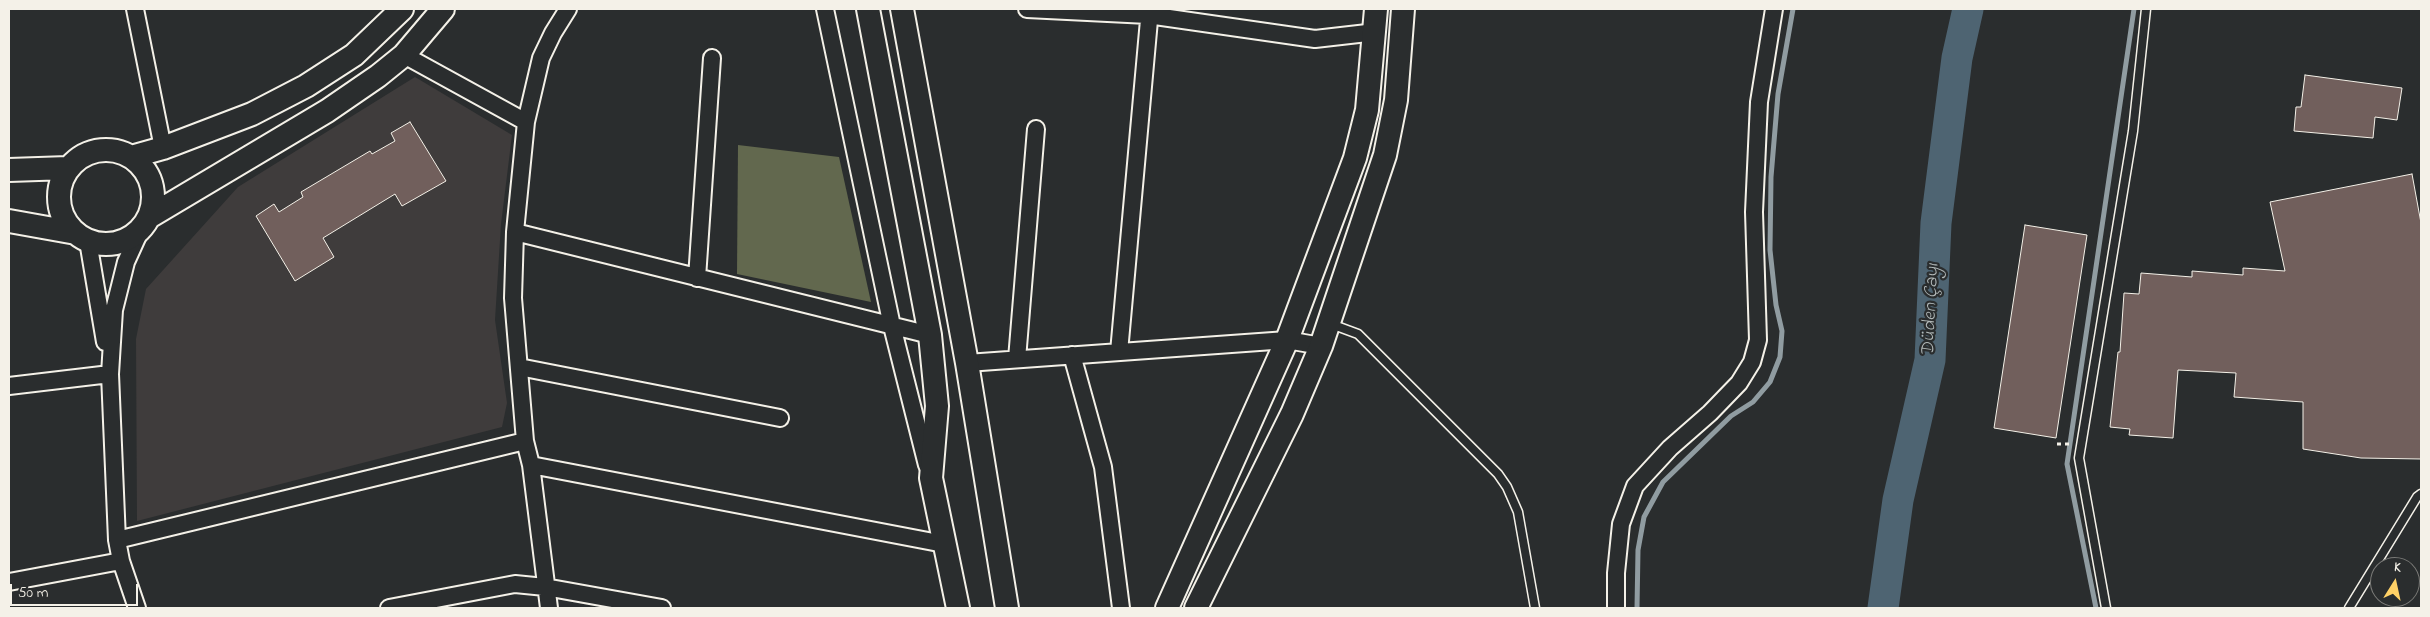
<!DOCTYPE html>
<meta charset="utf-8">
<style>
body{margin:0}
#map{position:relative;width:2430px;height:617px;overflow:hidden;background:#2a2d2e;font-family:"Indie Flower",sans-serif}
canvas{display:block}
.frame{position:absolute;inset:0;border:10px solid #f4f1e8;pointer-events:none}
.north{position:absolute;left:2370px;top:557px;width:50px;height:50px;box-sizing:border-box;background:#2a2d2e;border:1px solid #7b7b78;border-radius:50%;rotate:10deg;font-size:14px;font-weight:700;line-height:20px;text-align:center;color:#f4f1e8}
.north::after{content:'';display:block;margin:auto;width:18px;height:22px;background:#ffd166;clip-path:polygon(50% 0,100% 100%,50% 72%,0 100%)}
.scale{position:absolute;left:10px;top:584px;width:128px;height:22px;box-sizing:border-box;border:2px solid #f4f1e8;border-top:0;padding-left:6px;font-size:15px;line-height:18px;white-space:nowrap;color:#f4f1e8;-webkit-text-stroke:4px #2a2d2e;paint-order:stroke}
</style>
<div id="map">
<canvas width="2430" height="617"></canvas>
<div class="frame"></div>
<div class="north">K</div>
<div class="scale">50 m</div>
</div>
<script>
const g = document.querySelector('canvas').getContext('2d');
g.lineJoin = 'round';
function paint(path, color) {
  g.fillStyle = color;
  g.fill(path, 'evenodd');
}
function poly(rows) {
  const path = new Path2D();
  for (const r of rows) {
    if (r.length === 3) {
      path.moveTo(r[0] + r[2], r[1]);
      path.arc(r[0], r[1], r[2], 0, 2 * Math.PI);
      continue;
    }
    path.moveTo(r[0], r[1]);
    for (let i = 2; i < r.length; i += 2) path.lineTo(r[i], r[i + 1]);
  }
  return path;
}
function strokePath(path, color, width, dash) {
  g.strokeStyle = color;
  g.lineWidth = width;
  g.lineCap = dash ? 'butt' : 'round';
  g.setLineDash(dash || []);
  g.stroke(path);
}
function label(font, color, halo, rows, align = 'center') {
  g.font = font + ' "Indie Flower",sans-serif';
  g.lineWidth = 4.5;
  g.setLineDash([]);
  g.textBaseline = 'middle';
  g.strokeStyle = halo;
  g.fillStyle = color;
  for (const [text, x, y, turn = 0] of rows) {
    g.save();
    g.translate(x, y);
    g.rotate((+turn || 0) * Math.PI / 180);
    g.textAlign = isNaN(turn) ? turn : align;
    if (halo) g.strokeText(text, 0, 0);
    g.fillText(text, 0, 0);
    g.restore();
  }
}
paint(poly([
 [415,77,512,135,501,224,495,320,507,403,502,427,137,521,136,339,146,289,238,187]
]), '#3f3c3c');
paint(poly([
 [738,145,839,157,871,302,737,274]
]), '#62684e');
strokePath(poly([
 [1637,608,1638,550,1644,517,1663,482,1731,416,1753,402,1770,382,1780,357,1782,331,1776,305,1770,250,1771,177,1778,94,1793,9],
 [2096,608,2067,464,2134,9]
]), '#909ca1', 5);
strokePath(poly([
 [1883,608,1898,500,1930,360,1936,223,1957,58,1968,9]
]), '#4e6472', 31);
const building = poly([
 [2305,75,2402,88,2397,120,2375,117,2373,138,2294,131,2296,107,2301,107,2305,75],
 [410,122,446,181,402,206,395,194,323,238,334,257,295,281,256,216,274,204,279,212,303,197,301,192,370,151,372,154,395,141,391,133,410,122],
 [2412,174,2421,223,2421,459,2361,458,2303,449,2303,402,2234,397,2236,373,2178,370,2173,438,2129,435,2130,429,2110,427,2118,352,2120,352,2124,293,2139,294,2141,273,2192,277,2192,271,2243,275,2243,268,2285,271,2270,202,2412,174],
 [2025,225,2087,235,2056,438,1994,428,2025,225]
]);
paint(building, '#715f5c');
strokePath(building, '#f4f1e8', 1);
const lane = poly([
 [1331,324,1358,334,1498,474,1507,487,1518,512,1535,608],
 [2106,608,2079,458,2133,131,2146,9],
 [2349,608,2417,497,2421,494]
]);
const street = poly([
 [135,9,163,148],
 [825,9,892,326,927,465],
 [1027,9,1148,15,1315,39,1376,32],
 [404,55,526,122],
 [515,232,930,335],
 [88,241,105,342],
 [697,278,712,58],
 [1119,352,1150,9],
 [1072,355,1103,467,1121,608],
 [1017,359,1036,129],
 [967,363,1287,340,1321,346],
 [519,367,780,418],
 [9,386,110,374],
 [531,465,944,544],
 [117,540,525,441],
 [9,582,121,561],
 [137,608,121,561,117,540,110,374,114,310,126,262,141,229],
 [389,608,515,584,545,587,662,608],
 [549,608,531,465,525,441,513,298,515,232,526,122,541,58,553,33,568,9],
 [1616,608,1616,573,1621,524,1635,486,1670,448,1710,413,1739,383,1752,362,1758,340,1754,212,1759,102,1774,9]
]);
const secondary = poly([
 [868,9,930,335,937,406,931,478,958,608],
 [902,9,967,363,1007,608],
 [106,197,47],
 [131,157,163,148,252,114,306,86,354,55,402,9],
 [9,170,68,168],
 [149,217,327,111,378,76,404,55,443,9],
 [9,221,76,233],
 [1167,608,1287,340,1355,158,1367,110,1376,9],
 [1196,608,1292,414,1321,346,1385,155,1396,100,1403,9]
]);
strokePath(lane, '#f4f1e8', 11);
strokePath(street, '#f4f1e8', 20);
strokePath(secondary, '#f4f1e8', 26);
strokePath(poly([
 [2057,444,2069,444]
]), '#f4f1e8', 3, [4, 4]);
strokePath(lane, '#2a2d2e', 8);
strokePath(street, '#2a2d2e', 16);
strokePath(secondary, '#2a2d2e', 22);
label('italic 19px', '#b2b9b9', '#2a2d2e', [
 ["Düden Çayı",1932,310,-87]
]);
</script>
